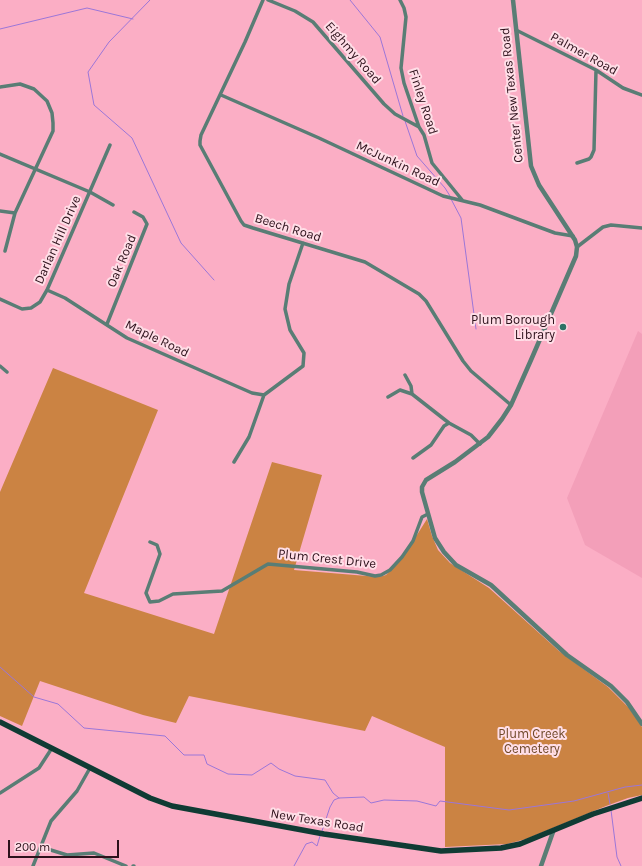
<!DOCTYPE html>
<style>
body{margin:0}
#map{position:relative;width:642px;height:866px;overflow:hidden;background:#fbaec5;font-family:Karla,sans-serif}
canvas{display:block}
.scale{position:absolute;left:8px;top:840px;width:111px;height:18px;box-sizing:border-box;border:2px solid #2d111b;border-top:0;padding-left:5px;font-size:12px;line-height:14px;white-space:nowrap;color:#2d111b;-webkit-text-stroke:3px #ffdee7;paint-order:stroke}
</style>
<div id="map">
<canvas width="642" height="866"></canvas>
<div class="scale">200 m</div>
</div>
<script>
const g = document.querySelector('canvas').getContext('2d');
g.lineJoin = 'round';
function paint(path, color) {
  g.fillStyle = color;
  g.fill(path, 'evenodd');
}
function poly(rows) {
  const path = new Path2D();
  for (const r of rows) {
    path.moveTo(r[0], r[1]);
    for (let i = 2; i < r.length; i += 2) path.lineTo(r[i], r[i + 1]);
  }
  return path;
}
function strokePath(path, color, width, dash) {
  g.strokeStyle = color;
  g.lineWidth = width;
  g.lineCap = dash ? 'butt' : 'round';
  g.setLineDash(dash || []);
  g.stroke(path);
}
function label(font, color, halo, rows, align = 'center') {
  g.font = font + ' Karla,sans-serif';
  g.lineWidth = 4;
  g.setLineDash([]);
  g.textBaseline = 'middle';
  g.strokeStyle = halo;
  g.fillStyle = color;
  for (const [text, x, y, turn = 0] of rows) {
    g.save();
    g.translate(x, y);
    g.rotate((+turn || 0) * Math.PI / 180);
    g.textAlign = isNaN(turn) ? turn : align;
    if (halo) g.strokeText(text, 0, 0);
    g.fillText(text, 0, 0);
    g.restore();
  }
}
paint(poly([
 [638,331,642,334,642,578,585,545,567,498]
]), '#f39fb9');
paint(poly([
 [53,368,158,410,84,593,214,634,272,462,322,475,294,570,379,577,386,575,403,557,427,519,432,536,438,550,450,563,489,588,559,651,608,687,629,708,642,727,642,795,628,798,606,806,526,839,507,844,445,847,445,747,372,716,365,731,189,696,176,723,143,715,40,681,22,726,0,716,0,492]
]), '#cb8343');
strokePath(poly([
 [150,0,109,42,88,72,94,105,132,138,181,243,214,280],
 [350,0,380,37,403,116],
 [0,29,87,8,133,19],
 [405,121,417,156,445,188,450,196],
 [451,199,461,218,476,329],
 [0,667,34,697,58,704,84,728,165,736,184,755,204,755,207,764,228,774,252,775,271,763,279,769,295,776,325,780,333,793,339,798],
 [608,793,610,804],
 [611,810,617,857,621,866],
 [322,831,330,807,334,800,339,798,364,797,371,803,384,800,417,801,436,806,440,801,509,810,574,801,625,787,642,785],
 [294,866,306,844,312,842,317,846,320,836]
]), '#9b76d8', 1);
strokePath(poly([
 [263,0,245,42,201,135,200,141,200,145,241,221,244,225,253,228,365,262,419,294,426,301,463,361,471,371,511,405],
 [268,0,295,11,313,22,384,104,395,114,419,127],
 [400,0,404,8,406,17,401,68,404,83,419,127,424,135,432,163,463,201],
 [516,30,596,70,623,88,642,95],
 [0,87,20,84,34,89,47,101,52,113,53,123,53,131,15,213,5,251],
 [221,95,319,138,443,196,480,205,555,233,573,236],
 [0,154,90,192,113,205],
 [577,163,589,159,591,157,594,150,596,70],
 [0,211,15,213],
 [577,247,603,227,611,225,642,228],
 [47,290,65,298,127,338,252,393,264,395,303,366,304,353,290,330,285,309,289,284,303,243],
 [0,299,22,309,31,308,40,302,47,290,110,145],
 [107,324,147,224,143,217,134,212],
 [0,366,7,372],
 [405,375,411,386,412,394,449,423,471,435,480,444],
 [388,397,400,390,412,394],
 [413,458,431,445,444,426,449,423],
 [234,462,249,437,264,395],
 [150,542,157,545,160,554,146,593,150,602,159,601,173,594,222,591,268,564,357,572,375,576,381,575,390,570,402,557,413,541,422,517,428,514],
 [0,793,39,768,52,748],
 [41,847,67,855,94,853,126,866],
 [33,866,51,821,77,791,90,768],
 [133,866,134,866]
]), '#597d75', 3.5);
strokePath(poly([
 [513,0,531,166,539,185,575,240,577,247,576,256,531,360,511,405,502,419,488,437,455,462,426,480,422,487,422,492,435,538,444,552,456,565,491,585,567,655,611,686,627,702,642,724],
 [541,866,553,832]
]), '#597d75', 4.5);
strokePath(poly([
 [0,722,150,798,172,806,324,834,441,851,501,848,520,844,593,814,642,798]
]), '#103b34', 5.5);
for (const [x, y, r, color] of [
 [563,327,4,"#2c7266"]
]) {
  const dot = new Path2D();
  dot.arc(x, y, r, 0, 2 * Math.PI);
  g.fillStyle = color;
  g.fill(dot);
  strokePath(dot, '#ffdee7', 1.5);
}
label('13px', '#2d111b', '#ffdee7', [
 ["Eighmy Road",353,53,49],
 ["Palmer Road",584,54,29],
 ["Center New Texas Road",512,95,-96],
 ["Finley Road",423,102,72],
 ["McJunkin Road",398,164,25],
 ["Beech Road",288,228,17],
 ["Darlan Hill Drive",58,240,-66],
 ["Oak Road",122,261,-67],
 ["Maple Road",157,339,26],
 ["Plum Crest Drive",327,559,6],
 ["New Texas Road",317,821,9]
]);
label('13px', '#2d111b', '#ffdee7', [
 ["Plum Borough",555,320],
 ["Library",555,335]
], 'right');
label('13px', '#704929', '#ffdee7', [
 ["Plum Creek",532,734],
 ["Cemetery",532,749]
]);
</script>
